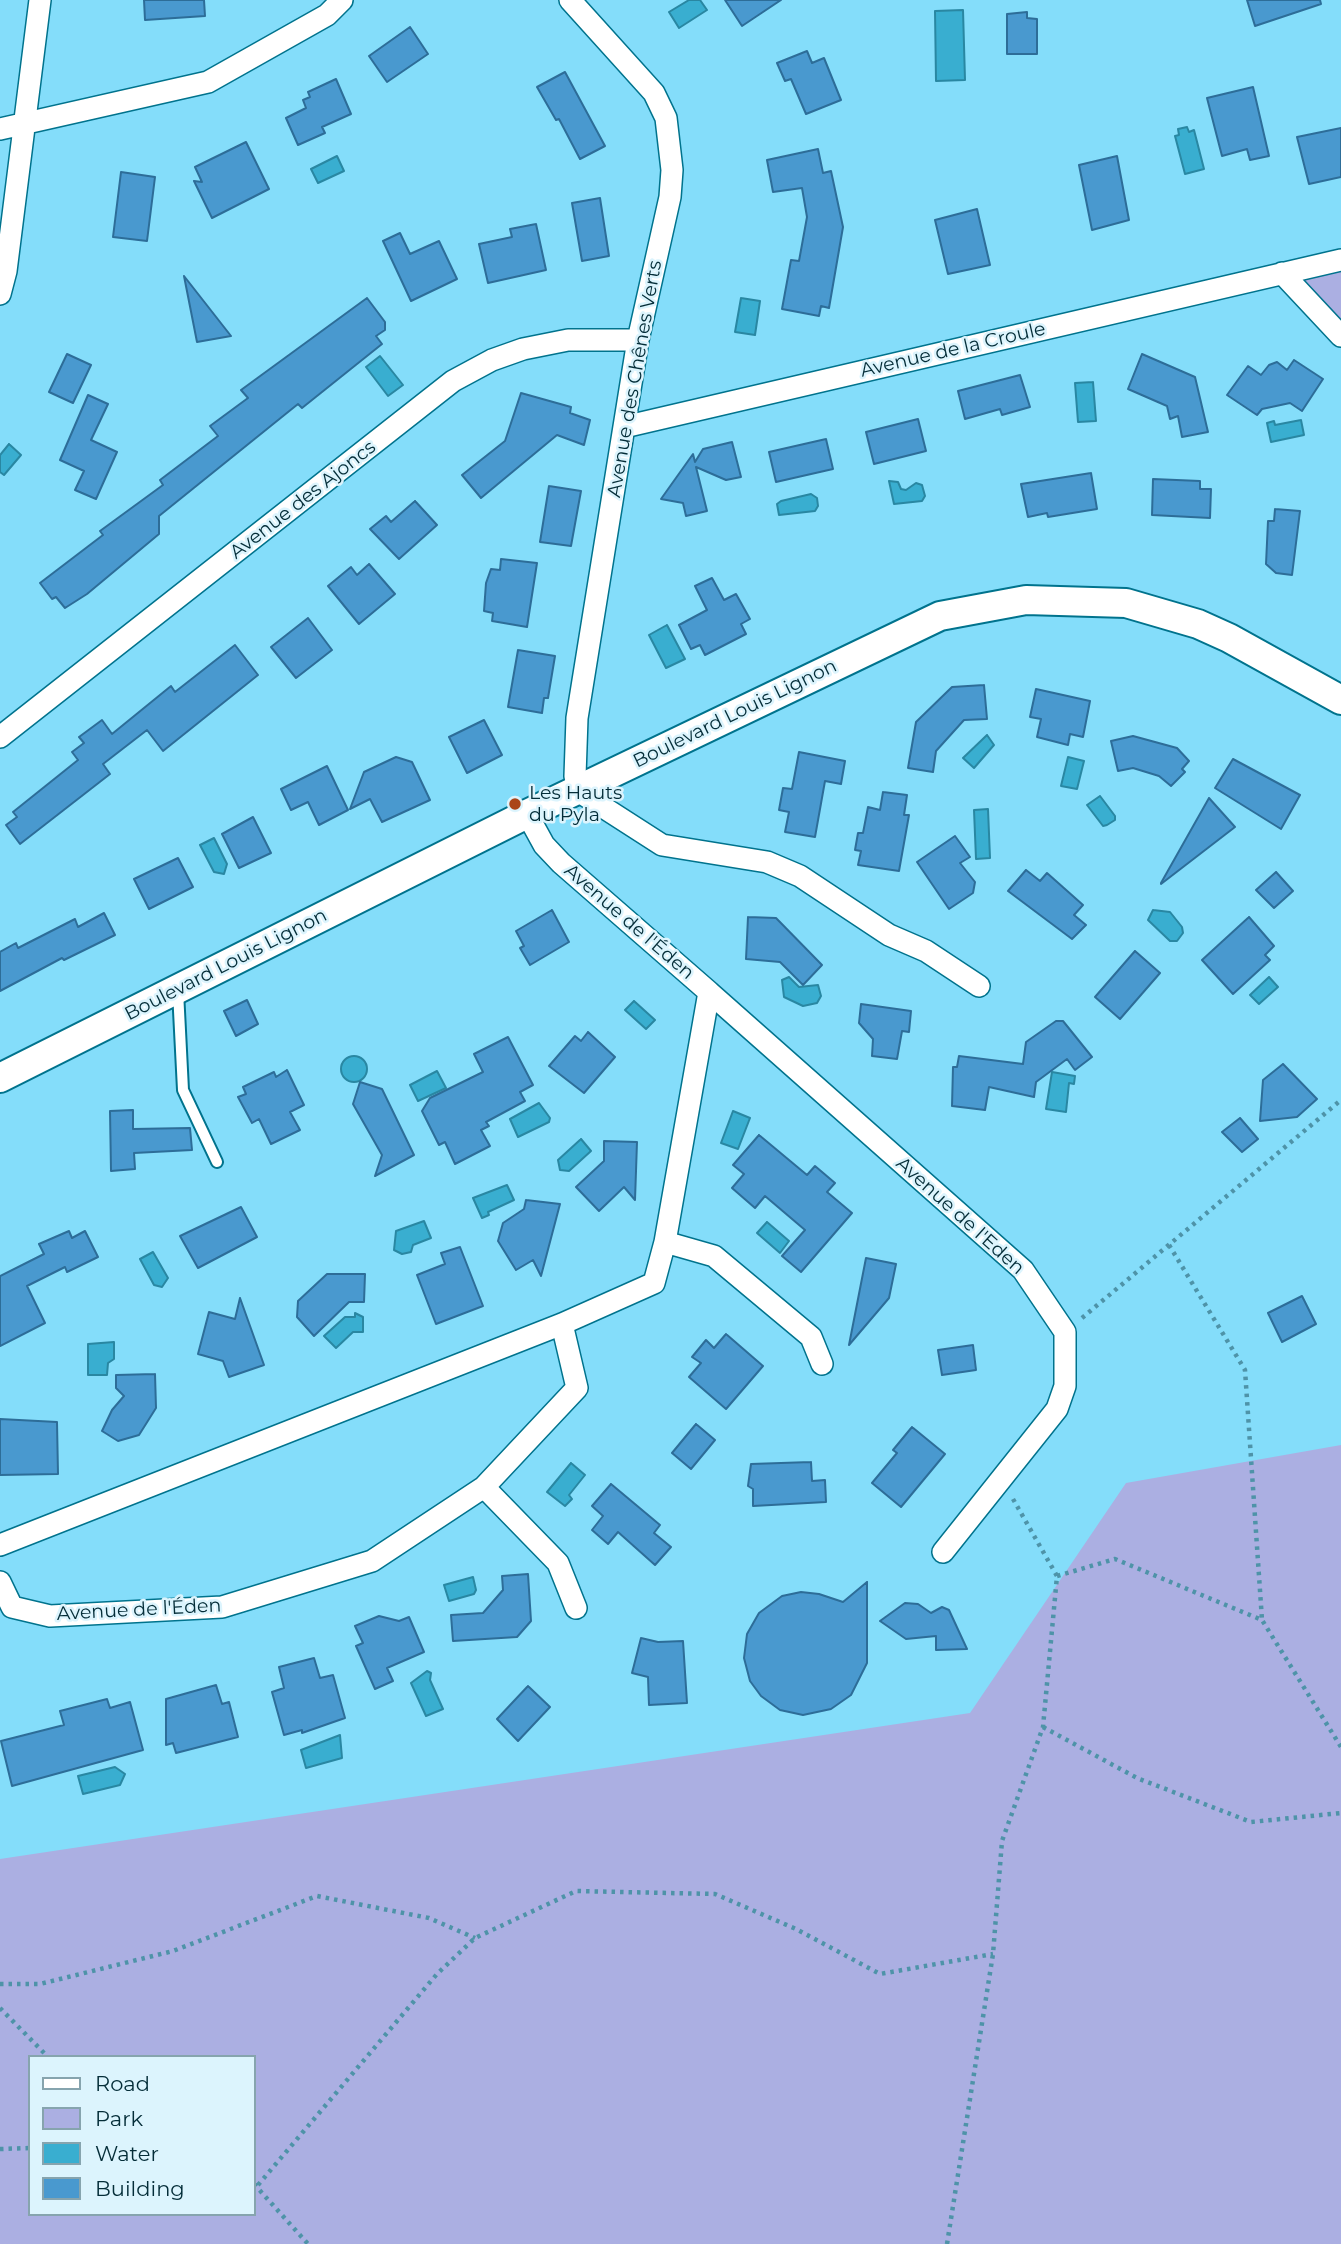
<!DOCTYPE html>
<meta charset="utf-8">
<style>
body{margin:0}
#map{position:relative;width:1341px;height:2244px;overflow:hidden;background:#84ddfa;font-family:Montserrat,sans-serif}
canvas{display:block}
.legend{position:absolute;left:28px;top:2055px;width:228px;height:161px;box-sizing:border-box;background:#dcf4fd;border:2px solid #86a4ae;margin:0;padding:9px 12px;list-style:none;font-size:21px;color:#042d38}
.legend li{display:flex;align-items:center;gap:14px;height:35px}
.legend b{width:35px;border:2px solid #86a4ae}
</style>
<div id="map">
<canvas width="1341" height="2244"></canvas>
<ul class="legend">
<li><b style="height:9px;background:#fff"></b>Road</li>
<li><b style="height:19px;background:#abafe2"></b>Park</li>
<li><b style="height:19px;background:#39aed0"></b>Water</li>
<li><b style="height:19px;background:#4999cf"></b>Building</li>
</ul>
</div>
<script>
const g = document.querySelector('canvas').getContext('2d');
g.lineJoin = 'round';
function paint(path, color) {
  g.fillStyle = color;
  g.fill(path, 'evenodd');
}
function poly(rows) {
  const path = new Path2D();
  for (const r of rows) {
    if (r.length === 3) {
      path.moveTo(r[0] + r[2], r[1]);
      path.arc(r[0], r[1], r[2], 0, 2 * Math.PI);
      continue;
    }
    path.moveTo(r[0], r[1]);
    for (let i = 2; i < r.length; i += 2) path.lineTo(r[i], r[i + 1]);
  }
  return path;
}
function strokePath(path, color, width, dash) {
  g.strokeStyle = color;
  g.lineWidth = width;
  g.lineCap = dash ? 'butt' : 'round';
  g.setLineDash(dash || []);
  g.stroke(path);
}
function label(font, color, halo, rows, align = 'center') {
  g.font = font + ' Montserrat,sans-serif';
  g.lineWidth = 5;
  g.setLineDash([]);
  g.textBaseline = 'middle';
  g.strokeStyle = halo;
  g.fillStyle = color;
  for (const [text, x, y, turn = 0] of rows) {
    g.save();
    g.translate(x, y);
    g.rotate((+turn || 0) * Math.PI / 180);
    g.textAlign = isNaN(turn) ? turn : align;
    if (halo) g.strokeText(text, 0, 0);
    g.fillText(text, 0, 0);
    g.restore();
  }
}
paint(poly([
 [1341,262,1341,334,1286,275],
 [1341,1445,1341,2244,0,2244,0,1859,970,1713,1126,1483],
 [30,2057,254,2057,254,2214,30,2214]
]), '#abafe2');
const water = poly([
 [689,0,700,0,707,10,679,28,669,12,689,0],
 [963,10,965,80,936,81,935,11,963,10],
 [1187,127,1189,132,1194,130,1204,169,1185,174,1175,136,1179,135,1178,129,1187,127],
 [337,156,344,171,318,183,311,169,337,156],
 [741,298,760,301,755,335,735,332,741,298],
 [380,356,403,385,388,396,366,367,380,356],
 [1093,382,1096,421,1078,422,1075,383,1093,382],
 [1301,420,1304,435,1271,442,1267,423,1274,421,1275,425,1301,420],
 [9,444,21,455,4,475,0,472,0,455,9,444],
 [889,481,898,482,901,489,906,490,916,483,922,485,925,496,922,501,894,504,889,481],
 [811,494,817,498,818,506,815,511,779,515,777,504,781,501,811,494],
 [667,625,685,659,666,668,649,635,667,625],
 [987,735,994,745,974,768,963,758,987,735],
 [1068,757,1084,761,1077,789,1061,786,1068,757],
 [1100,796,1115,816,1115,820,1107,825,1103,826,1087,805,1100,796],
 [988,809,990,858,976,859,974,810,988,809],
 [214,838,227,864,224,874,214,872,200,845,214,838],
 [1153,910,1170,912,1182,927,1183,933,1177,941,1170,941,1148,920,1153,910],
 [789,977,799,987,818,985,821,996,817,1003,803,1006,784,997,782,980,789,977],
 [1269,977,1278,987,1259,1004,1250,995,1269,977],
 [634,1001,655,1020,646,1029,625,1010,634,1001],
 [354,1069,13],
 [437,1071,446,1088,418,1101,410,1085,437,1071],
 [1052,1072,1075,1076,1074,1084,1069,1083,1066,1112,1046,1109,1052,1072],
 [539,1103,550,1118,549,1122,518,1137,510,1119,539,1103],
 [733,1111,750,1118,738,1149,721,1143,733,1111],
 [581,1139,591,1151,569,1171,560,1170,558,1160,581,1139],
 [507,1185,514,1200,488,1212,489,1215,482,1218,473,1198,507,1185],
 [424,1221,431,1238,413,1245,411,1252,402,1254,394,1250,396,1231,424,1221],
 [767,1222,789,1241,780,1253,757,1233,767,1222],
 [153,1252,168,1278,162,1287,154,1285,140,1259,153,1252],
 [355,1313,363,1317,363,1332,353,1332,336,1348,324,1336,345,1317,355,1317,355,1313],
 [114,1342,114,1359,108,1363,107,1375,88,1375,88,1344,114,1342],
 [571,1463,585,1475,569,1495,572,1499,565,1506,547,1492,571,1463],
 [473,1577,476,1590,474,1594,449,1601,444,1585,473,1577],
 [427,1671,431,1673,430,1680,443,1709,426,1716,411,1683,427,1671],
 [340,1735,342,1758,306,1768,301,1750,340,1735],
 [115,1767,125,1774,120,1785,83,1794,78,1776,115,1767]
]);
paint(water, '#39aed0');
strokePath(water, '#2987a2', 2);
const building = poly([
 [144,0,204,0,205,16,145,20,144,0],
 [725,0,781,0,742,26,725,0],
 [1247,0,1320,0,1321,4,1255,26,1247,0],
 [1027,12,1027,18,1037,19,1037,54,1007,54,1007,14,1027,12],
 [410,27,428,54,387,82,369,56,410,27],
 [807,51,812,63,824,58,841,100,806,114,791,79,785,81,777,63,807,51],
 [565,72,605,146,580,159,559,119,556,120,537,87,565,72],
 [336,79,351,114,322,127,325,133,298,145,286,118,306,108,303,100,310,97,308,92,336,79],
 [1253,87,1269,156,1250,160,1247,149,1222,156,1207,98,1253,87],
 [1341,128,1341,177,1309,184,1297,137,1341,128],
 [246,142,269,189,212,218,194,181,202,182,195,167,246,142],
 [818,149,823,173,831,171,843,227,829,308,821,306,819,316,782,309,791,260,799,261,807,217,802,188,773,192,767,160,818,149],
 [1117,156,1129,220,1092,230,1079,165,1117,156],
 [121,172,155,177,147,241,113,237,121,172],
 [600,198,609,256,582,261,572,203,600,198],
 [977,209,990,265,948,274,935,220,977,209],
 [536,224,546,270,488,283,479,244,512,237,510,229,536,224],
 [400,233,410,254,439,241,457,279,411,301,383,241,400,233],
 [184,276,231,336,197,342,184,276],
 [367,298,385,322,385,330,376,336,382,344,302,408,298,404,159,516,159,534,87,594,65,608,56,597,52,599,40,583,103,535,100,531,163,485,160,480,218,436,210,426,248,398,241,390,367,298],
 [67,354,91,365,73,403,49,392,67,354],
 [1142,354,1195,377,1208,432,1182,437,1178,416,1170,419,1167,406,1128,389,1142,354],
 [1294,360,1323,379,1302,411,1290,403,1262,409,1257,415,1227,395,1248,366,1261,375,1269,365,1277,362,1287,370,1294,360],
 [1020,375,1030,407,1002,415,1000,409,965,419,958,391,1020,375],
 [521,393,571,407,570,413,590,420,584,445,557,435,481,498,462,475,505,441,521,393],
 [88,395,108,404,91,440,117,452,96,499,75,490,84,471,60,460,88,395],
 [918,419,926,451,874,464,866,432,918,419],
 [826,439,833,469,776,482,769,452,826,439],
 [732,442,741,477,726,480,696,467,707,511,686,516,683,503,661,499,693,454,695,462,703,449,732,442],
 [1091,473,1097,509,1048,517,1047,513,1028,517,1021,484,1091,473],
 [1153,479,1200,481,1200,489,1211,489,1210,518,1152,515,1153,479],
 [549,486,581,491,571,546,540,542,549,486],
 [415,501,437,525,399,559,370,529,386,516,391,522,415,501],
 [1275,509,1300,511,1292,575,1276,573,1266,564,1268,521,1274,521,1275,509],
 [501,559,537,563,527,627,492,621,493,613,484,611,486,583,491,569,500,570,501,559],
 [369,564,395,594,359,624,328,586,351,567,357,575,369,564],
 [712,578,724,600,736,594,750,619,741,624,746,634,705,655,700,645,691,649,679,625,707,610,695,586,712,578],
 [308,618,332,650,296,678,271,647,308,618],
 [235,645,258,675,163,751,147,730,103,764,110,774,20,844,6,825,17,817,13,812,78,760,72,752,84,743,79,737,102,720,112,734,171,686,175,692,235,645],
 [518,650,555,656,548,698,544,698,542,713,508,707,518,650],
 [984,685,987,719,964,720,936,751,933,772,908,768,916,722,952,687,984,685],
 [1036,689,1090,701,1083,737,1070,734,1068,745,1037,737,1041,719,1030,717,1036,689],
 [484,720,502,755,467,773,449,737,484,720],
 [1133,736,1177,748,1189,761,1182,769,1185,772,1171,786,1159,776,1133,768,1118,771,1111,741,1133,736],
 [799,752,845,761,841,784,825,781,815,837,785,832,789,812,779,810,783,788,792,789,799,752],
 [396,757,412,762,430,800,382,822,370,799,350,809,364,772,396,757],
 [1233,759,1300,795,1281,829,1215,788,1233,759],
 [327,766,348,810,319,825,308,802,291,810,281,789,327,766],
 [883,792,907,795,904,815,909,815,899,871,858,865,861,851,855,850,858,833,863,833,868,807,880,810,883,792],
 [1209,798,1235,827,1161,884,1161,883,1209,798],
 [253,817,271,853,239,868,222,834,253,817],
 [955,836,970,857,960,863,975,882,973,893,949,909,917,862,955,836],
 [178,858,193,887,149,909,134,879,178,858],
 [1026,870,1040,881,1047,873,1083,905,1074,915,1086,925,1072,939,1008,891,1026,870],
 [1276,872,1293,891,1274,908,1256,890,1276,872],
 [552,910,569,942,530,965,520,948,524,946,516,931,552,910],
 [104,913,115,935,64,960,62,958,0,991,0,952,16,943,18,948,75,919,78,927,104,913],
 [748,917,776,918,822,965,803,985,780,962,746,959,748,917],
 [1249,917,1274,946,1265,955,1270,960,1233,994,1202,960,1249,917],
 [1135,951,1160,973,1120,1019,1095,997,1135,951],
 [247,1000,258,1024,236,1036,224,1011,247,1000],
 [861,1004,911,1011,909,1032,902,1031,897,1059,872,1056,873,1039,859,1023,861,1004],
 [1056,1021,1063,1021,1092,1057,1075,1070,1067,1059,1036,1082,1034,1097,989,1087,985,1110,952,1106,953,1067,957,1067,959,1056,1023,1064,1026,1042,1056,1021],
 [588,1032,615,1057,584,1093,549,1066,575,1036,581,1041,588,1032],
 [508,1037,533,1085,520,1092,525,1101,486,1122,489,1126,481,1130,490,1146,455,1164,445,1142,439,1145,422,1111,430,1098,483,1072,474,1054,508,1037],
 [1283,1064,1317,1099,1297,1117,1260,1121,1263,1080,1283,1064],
 [287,1070,304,1105,290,1112,300,1130,271,1144,259,1119,252,1123,238,1097,246,1094,243,1087,274,1072,276,1077,287,1070],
 [360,1082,382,1089,414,1155,375,1176,382,1155,353,1104,360,1082],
 [133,1110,133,1129,190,1128,192,1150,134,1153,135,1169,111,1171,110,1111,133,1110],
 [1240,1118,1258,1139,1242,1152,1222,1132,1240,1118],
 [759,1135,807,1175,815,1166,835,1183,827,1192,852,1213,801,1272,782,1256,805,1230,765,1196,755,1208,732,1188,744,1174,733,1165,759,1135],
 [604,1141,637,1142,635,1200,624,1187,599,1211,576,1187,604,1161,604,1141],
 [526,1200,560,1204,541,1276,533,1260,516,1270,498,1241,503,1223,524,1209,526,1200],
 [241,1207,257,1237,198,1268,180,1236,241,1207],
 [69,1231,72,1238,85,1231,98,1257,67,1272,65,1267,27,1286,45,1323,0,1346,0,1276,44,1254,39,1244,69,1231],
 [460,1247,483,1306,436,1324,417,1275,445,1264,441,1253,460,1247],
 [866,1258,896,1264,889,1298,849,1345,866,1258],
 [327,1274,365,1274,364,1302,349,1302,314,1336,297,1317,298,1301,327,1274],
 [1302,1296,1316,1324,1282,1342,1268,1313,1302,1296],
 [240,1298,264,1365,229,1377,223,1361,198,1354,209,1312,235,1319,240,1298],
 [726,1334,763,1366,726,1409,689,1377,701,1363,692,1357,706,1340,714,1348,726,1334],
 [973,1345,976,1370,942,1375,938,1350,973,1345],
 [155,1374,156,1408,139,1435,118,1441,102,1431,112,1410,124,1396,116,1388,116,1375,155,1374],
 [0,1419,57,1422,58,1474,0,1475,0,1419],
 [696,1424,715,1440,691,1469,672,1453,696,1424],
 [912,1427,945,1454,901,1507,872,1483,897,1453,893,1450,912,1427],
 [811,1462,812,1481,825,1480,826,1502,753,1506,753,1489,748,1486,751,1464,811,1462],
 [611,1484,660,1525,654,1533,671,1547,655,1565,618,1532,608,1544,592,1530,603,1516,592,1506,611,1484],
 [528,1574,531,1621,517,1637,453,1641,451,1615,483,1613,503,1590,502,1576,528,1574],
 [867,1582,867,1663,851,1695,831,1709,803,1715,780,1710,761,1696,750,1681,744,1658,747,1634,759,1613,782,1596,801,1592,819,1594,843,1602,867,1582],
 [905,1603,918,1604,931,1613,942,1607,949,1610,967,1649,936,1650,936,1636,906,1639,880,1621,905,1603],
 [379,1616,399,1621,409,1617,424,1652,387,1668,393,1681,375,1689,356,1646,363,1643,355,1626,379,1616],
 [641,1638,658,1642,683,1641,687,1703,649,1705,648,1677,632,1673,641,1638],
 [314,1658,320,1678,333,1675,345,1718,302,1733,302,1730,284,1735,272,1692,284,1688,279,1667,314,1658],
 [216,1685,222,1704,229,1702,238,1737,176,1753,173,1743,166,1745,166,1699,216,1685],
 [528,1686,550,1707,518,1741,497,1719,528,1686],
 [107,1699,110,1708,130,1702,143,1750,12,1786,1,1741,64,1725,60,1711,107,1699]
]);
paint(building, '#4999cf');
strokePath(building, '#2d6d98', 2);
const lane = poly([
 [178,991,183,1090,217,1162]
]);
const street = poly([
 [570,0,654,93,666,118,672,170,670,197,638,340,577,718,575,776,578,791,662,845,767,862,800,876,889,935,926,951,979,986],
 [0,129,208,82,327,15,342,0],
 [1282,273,1341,336],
 [0,294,6,271,40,0],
 [624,427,1341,260],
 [0,737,453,381,492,360,523,349,568,340,638,340],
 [709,992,1023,1270,1065,1332,1065,1386,1057,1409,943,1552],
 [665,1242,714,1256,811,1337,822,1364],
 [484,1487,558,1563,576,1608],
 [0,1545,562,1324,654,1283,665,1242,709,992,561,863,544,845,527,814],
 [0,1582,12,1607,50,1616,222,1607,372,1561,484,1487,577,1388,562,1324]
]);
const secondary = poly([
 [0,1078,527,814,940,616,1026,600,1126,603,1198,624,1229,638,1341,700]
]);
strokePath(lane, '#00738d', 14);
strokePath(street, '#00738d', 24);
strokePath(secondary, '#00738d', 32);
strokePath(poly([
 [1169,1245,1245,1370,1262,1620],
 [1082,1318,1341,1100],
 [1057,1576,1115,1559,1262,1620,1341,1747],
 [1043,1727,1137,1778,1251,1822,1341,1813],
 [0,1984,40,1984,173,1951,317,1896,429,1918,475,1938],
 [0,2008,48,2057],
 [0,2149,30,2148],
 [254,2184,308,2244],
 [258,2185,437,1974,475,1938,576,1891,715,1894,796,1929,880,1974,993,1954],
 [947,2244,993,1954,1002,1841,1043,1727,1057,1576,1013,1499]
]), '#4e93a8', 4.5, [3.5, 5]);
strokePath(lane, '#fff', 10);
strokePath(street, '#fff', 21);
strokePath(secondary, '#fff', 28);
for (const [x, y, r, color] of [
 [515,804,7,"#aa4519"]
]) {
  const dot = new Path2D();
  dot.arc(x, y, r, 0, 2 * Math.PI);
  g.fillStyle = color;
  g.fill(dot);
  strokePath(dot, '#dcf4fd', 2.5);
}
label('19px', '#042d38', '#dcf4fd', [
 ["Avenue de la Croule",953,350,-13],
 ["Avenue des Chênes Verts",635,379,-80],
 ["Avenue des Ajoncs",303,500,-38],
 ["Boulevard Louis Lignon",735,714,-26],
 ["Avenue de l'Éden",629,922,41],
 ["Boulevard Louis Lignon",226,965,-27],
 ["Avenue de l'Eden",960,1216,42],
 ["Avenue de l'Éden",139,1610,-3]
]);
label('19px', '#042d38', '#dcf4fd', [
 ["Les Hauts",529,793],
 ["du Pyla",529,815]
], 'left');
</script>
